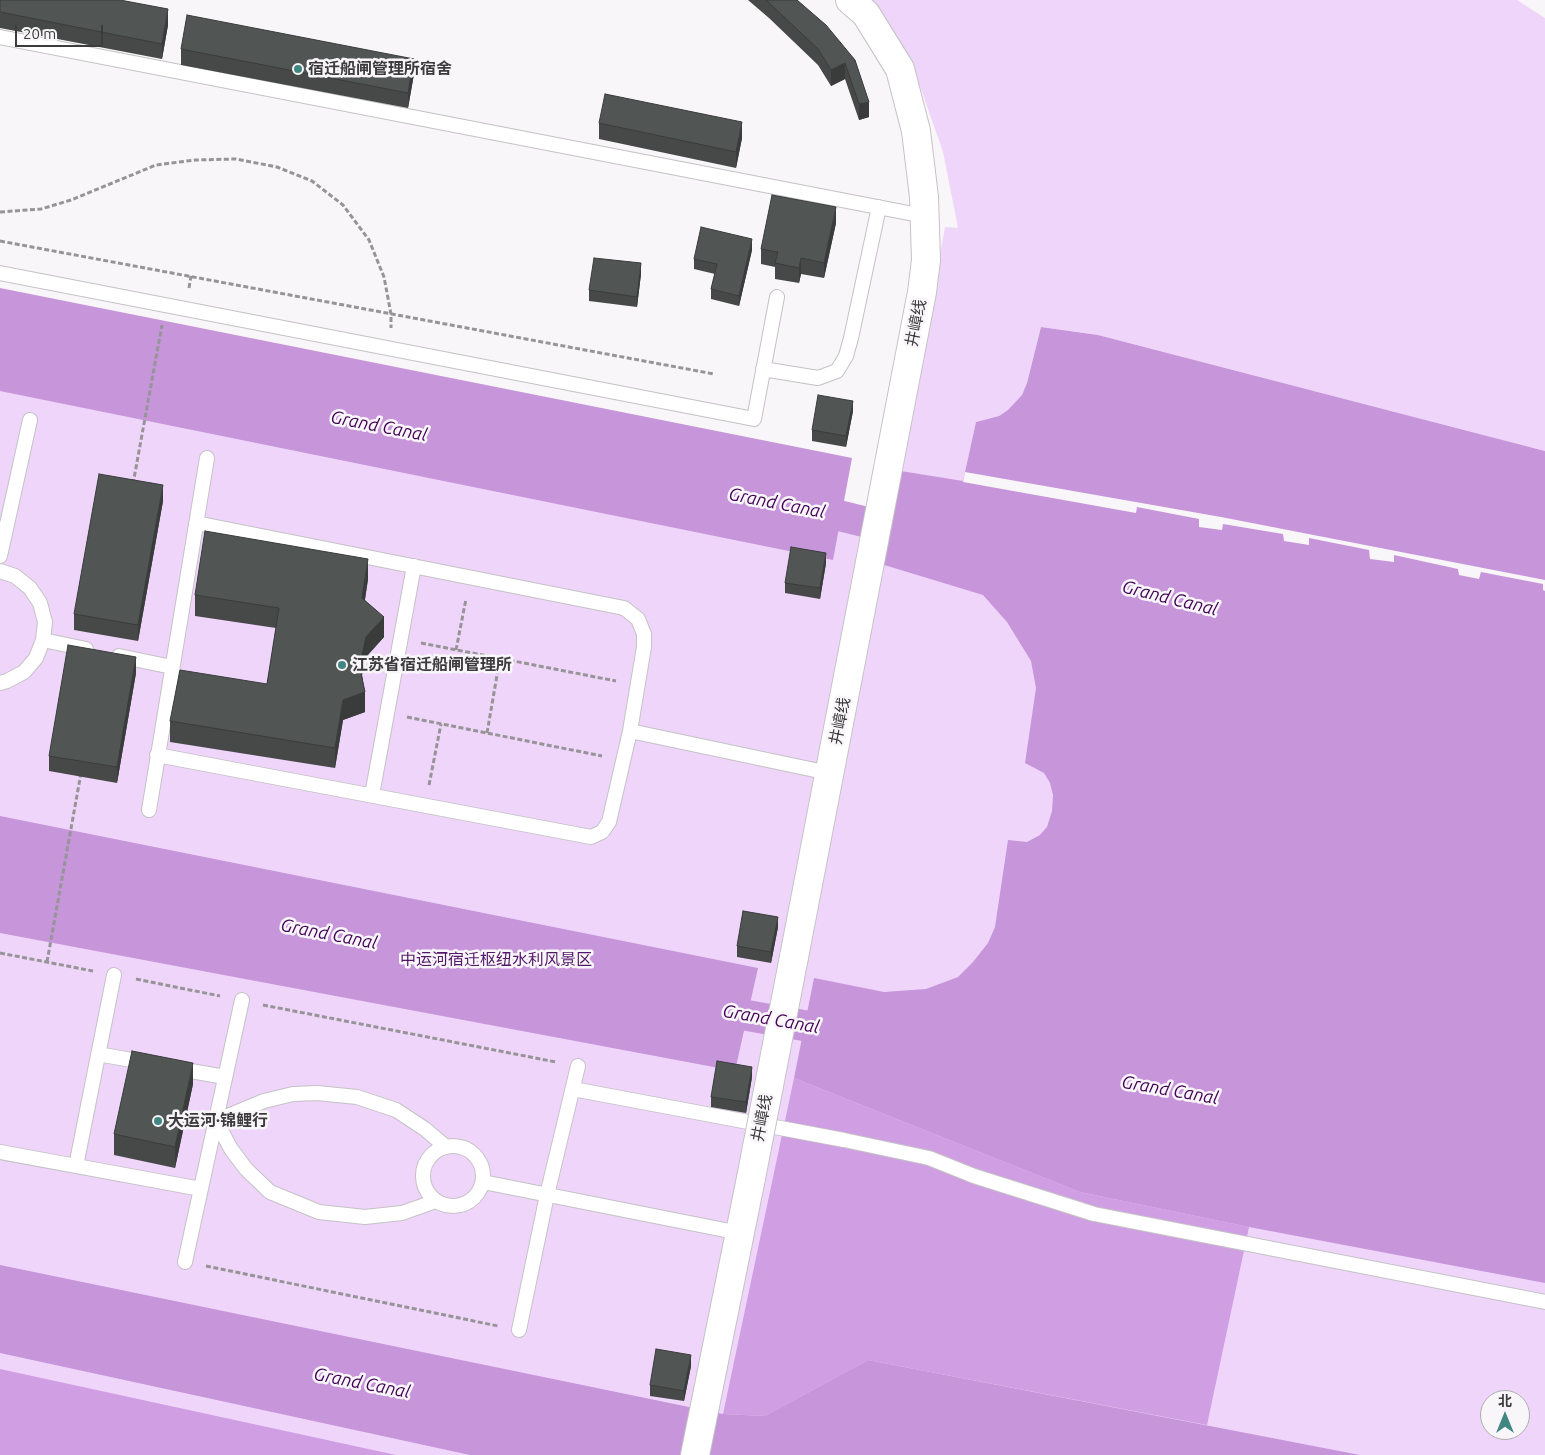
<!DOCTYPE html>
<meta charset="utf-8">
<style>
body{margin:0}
#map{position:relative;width:1545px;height:1455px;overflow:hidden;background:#f8f6f9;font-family:Ubuntu,"Noto Sans SC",sans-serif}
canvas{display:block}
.north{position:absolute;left:1480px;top:1390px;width:50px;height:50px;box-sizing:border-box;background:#f8f6f9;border:1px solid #adacae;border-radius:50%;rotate:0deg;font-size:14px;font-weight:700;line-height:20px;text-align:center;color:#3d3c3d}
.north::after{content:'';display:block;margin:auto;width:18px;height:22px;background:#408782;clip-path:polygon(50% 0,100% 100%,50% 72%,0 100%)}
.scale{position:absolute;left:15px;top:25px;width:88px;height:22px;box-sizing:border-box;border:2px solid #3d3c3d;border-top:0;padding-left:6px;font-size:15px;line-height:18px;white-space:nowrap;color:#3d3c3d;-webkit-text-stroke:4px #f8f6f9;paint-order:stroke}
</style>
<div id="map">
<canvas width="1545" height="1455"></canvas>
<div class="north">北</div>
<div class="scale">20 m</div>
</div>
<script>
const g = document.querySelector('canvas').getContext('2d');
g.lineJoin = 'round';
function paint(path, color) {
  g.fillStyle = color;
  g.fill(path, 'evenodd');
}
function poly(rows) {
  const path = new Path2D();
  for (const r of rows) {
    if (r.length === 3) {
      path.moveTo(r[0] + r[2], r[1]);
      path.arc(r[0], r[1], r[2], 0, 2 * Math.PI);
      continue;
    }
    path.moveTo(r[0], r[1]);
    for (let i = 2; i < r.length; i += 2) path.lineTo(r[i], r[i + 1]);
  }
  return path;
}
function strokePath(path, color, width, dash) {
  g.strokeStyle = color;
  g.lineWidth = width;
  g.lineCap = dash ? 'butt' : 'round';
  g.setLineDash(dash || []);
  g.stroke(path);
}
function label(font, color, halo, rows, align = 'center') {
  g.font = font + ' Ubuntu,"Noto Sans SC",sans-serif';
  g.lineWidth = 5;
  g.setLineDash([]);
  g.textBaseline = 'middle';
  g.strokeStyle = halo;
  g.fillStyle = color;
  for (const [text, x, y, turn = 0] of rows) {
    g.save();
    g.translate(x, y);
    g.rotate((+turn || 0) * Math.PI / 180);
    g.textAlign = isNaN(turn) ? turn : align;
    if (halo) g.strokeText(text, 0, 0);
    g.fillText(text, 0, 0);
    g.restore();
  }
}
paint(poly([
 [871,0,1517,0,1545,18,1545,451,1098,335,1041,327,1027,383,1022,395,1009,410,999,416,976,422,963,482,901,471,945,227,958,228,943,152,921,89,882,15],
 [0,355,1545,668,1545,1455,0,1455],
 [1490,1400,1520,1400,1520,1430,1490,1430]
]), '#f0d5fb');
paint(poly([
 [794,1078,1080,1192,1249,1227,1207,1425,868,1360,765,1416,723,1414],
 [0,1369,396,1455,0,1455]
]), '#cf9ee3');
paint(poly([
 [0,288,852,458,833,560,0,391],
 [1041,327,1098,335,1545,451,1545,1283,1249,1227,1080,1192,794,1078,814,978,884,992,926,989,958,977,973,962,988,943,995,927,1008,840,1027,842,1040,835,1047,827,1052,811,1053,795,1050,783,1044,773,1025,763,1036,688,1031,661,1007,622,983,595,881,564,901,471,963,481,976,422,999,416,1008,410,1022,395,1027,383],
 [0,816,758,968,735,1071,0,933],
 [0,1265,723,1414,765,1416,868,1360,1360,1455,470,1455,0,1353]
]), '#c695da');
paint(poly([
 [965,472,1221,517,1545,580,1545,591,1543,590,1543,584,1481,572,1479,579,1459,575,1458,569,1394,555,1394,562,1370,559,1369,550,1309,538,1309,545,1284,541,1283,534,1223,524,1222,530,1199,527,1199,519,1137,507,1136,513,963,482]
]), '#f8f6f9');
strokePath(poly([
 [799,507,841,516,906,532],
 [705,1008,846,1033]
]), '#c695da', 31);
const service = poly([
 [0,37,924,216],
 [0,273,754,419,777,297],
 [763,369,818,378,837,371,846,356,851,338,879,207],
 [0,556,30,420],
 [0,571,15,576,30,588,40,603,45,622,43,640,36,658,24,672,7,681,0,683],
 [43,640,86,649],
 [119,656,172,667],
 [630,731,829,773],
 [157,755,591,837,602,832,609,822,630,731,644,647,644,634,638,619,624,608,196,523],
 [372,795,414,566],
 [149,810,207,458],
 [98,1054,148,1063],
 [174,1068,225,1077],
 [573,1089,844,1140,929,1158,974,1176,1094,1214,1545,1302],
 [453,1176,30],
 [0,1152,201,1189],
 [76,1166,114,975],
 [483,1182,740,1233],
 [436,1201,402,1213,365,1217,319,1212,270,1192,246,1169,231,1149,216,1121,264,1101,293,1094,317,1093,357,1097,396,1110,425,1129,446,1147],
 [185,1262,242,1000],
 [519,1330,547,1195,578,1066]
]);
const secondary = poly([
 [794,957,922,292,926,260,924,197,916,131,900,69,866,14,850,0],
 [695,1455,751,1178]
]);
strokePath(service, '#c4c2c5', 16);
strokePath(secondary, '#c4c2c5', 30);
strokePath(poly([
 [0,212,41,209,71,200,156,165,195,160,236,159,277,167,312,181,343,205,369,240,384,277,391,314,391,328],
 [0,241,714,374],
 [189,288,191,276],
 [133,484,162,325],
 [421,643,616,681],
 [456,650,466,599],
 [407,717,602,756],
 [487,733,500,658],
 [429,785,441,724],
 [0,953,93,971],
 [47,962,81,773],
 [136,979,220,996],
 [263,1005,556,1062],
 [206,1266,498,1326]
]), '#969496', 3, [5, 2.5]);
strokePath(service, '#fff', 14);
strokePath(secondary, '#fff', 28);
const secondaryBridge = poly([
 [751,1178,794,957]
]);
strokePath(secondaryBridge, '#c4c2c5', 30, []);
strokePath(secondaryBridge, '#fff', 28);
paint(poly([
 [0,0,168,25,162,59,0,28],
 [748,0,797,0,855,60,869,117,859,120,845,79,831,86,818,65,769,18],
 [181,49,414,74,408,108,181,65],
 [599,123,742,138,736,168,599,139],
 [836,223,824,278,801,274,799,283,775,279,775,267,761,264,761,249],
 [752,250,739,306,711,299,711,289,715,274,694,269,694,259],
 [641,274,637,307,589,301,589,290],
 [853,411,846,447,812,441,812,430],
 [163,501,138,641,74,630,74,614],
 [826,563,820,599,785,593,785,583],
 [368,579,365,600,384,637,366,657,362,675,365,712,343,720,335,768,170,742,170,721,267,684,276,628,195,616,195,595],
 [136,673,117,783,49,771,49,756],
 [778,927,771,963,737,957,737,946],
 [752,1077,746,1113,711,1107,711,1097],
 [193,1084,175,1168,114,1155,114,1134],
 [691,1366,684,1401,650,1396,650,1385]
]), '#464948');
paint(poly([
 [168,9,168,25,162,59,162,44],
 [414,59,414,74,408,108,408,93],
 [845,63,845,79,831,86,831,70],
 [869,102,869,117,859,120,859,104],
 [742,122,742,138,736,168,736,152],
 [836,207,836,223,824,278,824,263],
 [752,239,752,250,739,306,739,296],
 [801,258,801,274,799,283,799,268],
 [641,263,641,274,637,307,637,297],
 [853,401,853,411,846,447,846,436],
 [163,485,163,501,138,641,138,625],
 [826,553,826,563,820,599,820,588],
 [368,559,368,579,362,618,362,598],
 [384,617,384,637,366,657,362,675,365,692,365,712,343,720,335,768,335,748,343,700,362,655,366,637],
 [136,657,136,673,117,783,117,767],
 [778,917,778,927,771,963,771,952],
 [193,1063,193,1084,175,1168,175,1147],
 [752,1067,752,1077,746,1113,746,1102],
 [691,1355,691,1366,684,1401,684,1391]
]), '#393c3b');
const building = poly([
 [0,0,120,0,168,9,162,44,0,12,0,0],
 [766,0,797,0,826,25,855,60,869,102,859,104,845,63,831,70,818,49,766,0],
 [187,15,414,59,408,93,181,49,187,15],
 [605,94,742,122,736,152,599,123,605,94],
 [772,195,836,207,824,263,801,258,799,268,775,263,778,252,761,249,772,195],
 [701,227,752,239,739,296,711,289,717,264,694,259,701,227],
 [594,258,641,263,637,297,589,290,594,258],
 [818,395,853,401,846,436,812,430,818,395],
 [99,474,163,485,138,625,74,614,99,474],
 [205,531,368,559,362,598,384,617,366,637,362,655,361,674,365,692,343,700,335,748,170,721,180,670,267,684,279,608,195,595,205,531],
 [791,547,826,553,820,588,785,583,791,547],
 [68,645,136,657,117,767,49,756,68,645],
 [743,911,778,917,771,952,737,946,743,911],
 [132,1051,193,1063,175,1147,114,1134,132,1051],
 [717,1061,752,1067,746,1102,711,1097,717,1061],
 [656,1349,691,1355,684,1391,650,1385,656,1349]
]);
paint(building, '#515554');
strokePath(building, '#393c3b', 1);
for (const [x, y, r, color] of [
 [298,69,5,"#408782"],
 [342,665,5,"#408782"],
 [158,1121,5,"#408782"]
]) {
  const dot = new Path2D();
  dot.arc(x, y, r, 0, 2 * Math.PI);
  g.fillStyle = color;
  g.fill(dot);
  strokePath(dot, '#f8f6f9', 2);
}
label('bold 16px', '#3d3c3d', '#f8f6f9', [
 ["宿迁船闸管理所宿舍",308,69],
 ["江苏省宿迁船闸管理所",352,665],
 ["大运河·锦鲤行",168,1121]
], 'left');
label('16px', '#3d3c3d', '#f8f6f9', [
 ["井嶂线",916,323,-79],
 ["井嶂线",840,721,-79],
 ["井嶂线",762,1118,-79]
]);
label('16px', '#541769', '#f8f6f9', [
 ["中运河宿迁枢纽水利风景区",496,960]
]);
label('italic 18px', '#440158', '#f8f6f9', [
 ["Grand Canal",379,426,11],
 ["Grand Canal",777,503,11],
 ["Grand Canal",1170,598,14],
 ["Grand Canal",329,934,11],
 ["Grand Canal",771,1019,10],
 ["Grand Canal",1170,1090,10],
 ["Grand Canal",362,1383,11]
]);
</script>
